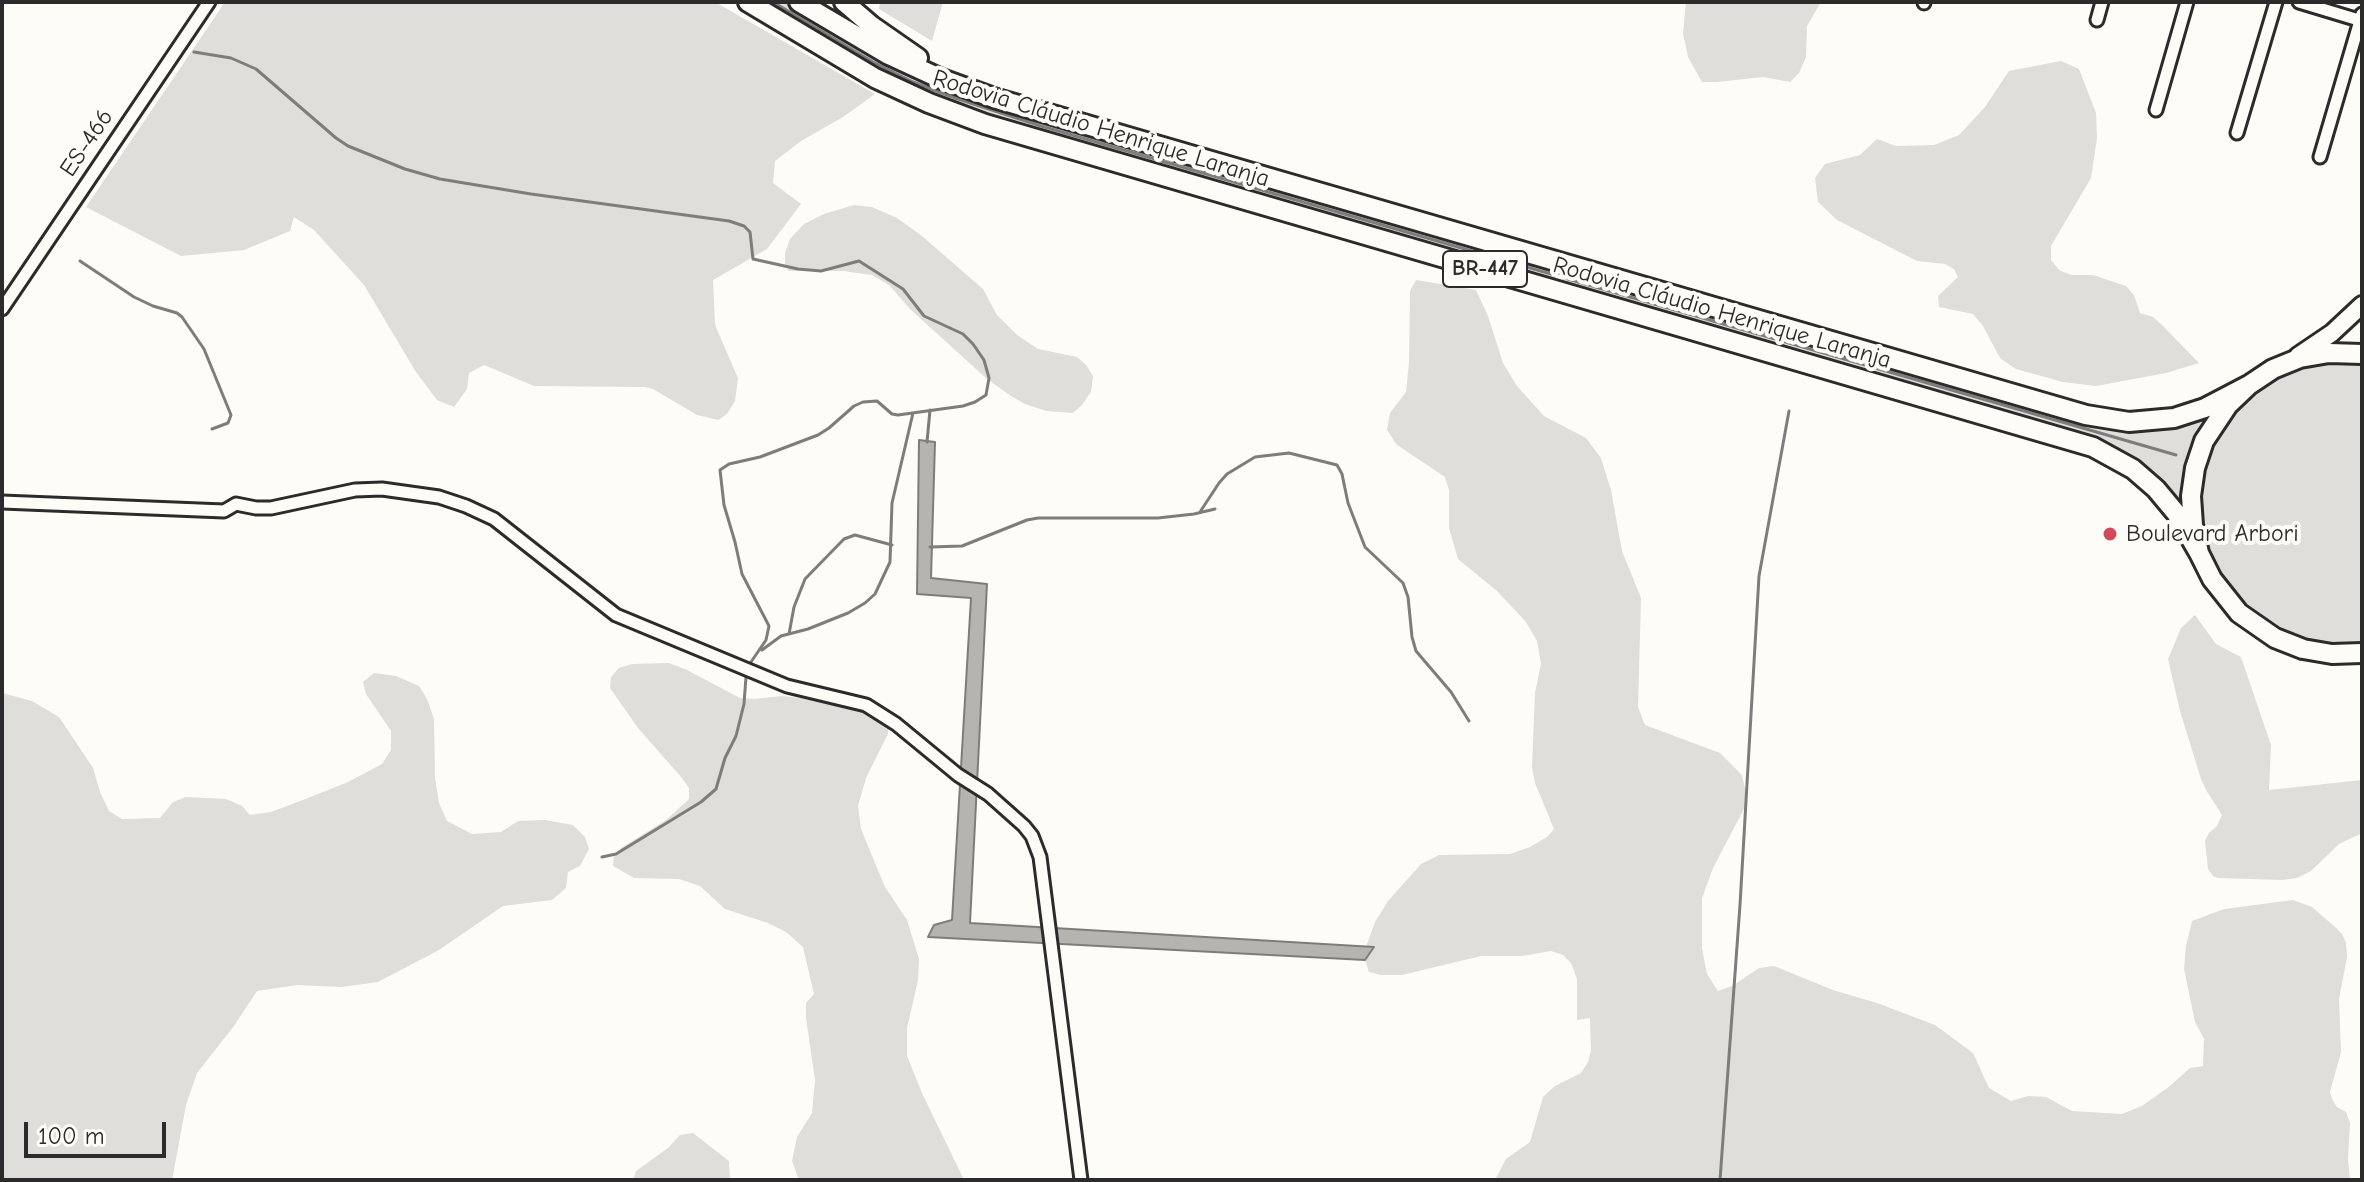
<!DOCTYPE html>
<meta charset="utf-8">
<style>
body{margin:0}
#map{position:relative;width:2364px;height:1182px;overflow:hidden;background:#fdfcf7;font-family:"Comic Neue",sans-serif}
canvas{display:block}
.frame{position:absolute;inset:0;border:4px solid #2b2b2b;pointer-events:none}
.scale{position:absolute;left:24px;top:1122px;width:142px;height:36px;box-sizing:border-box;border:4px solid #2b2b2b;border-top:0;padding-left:10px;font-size:24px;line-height:28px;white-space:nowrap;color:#2b2b2b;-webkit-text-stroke:6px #fdfcf7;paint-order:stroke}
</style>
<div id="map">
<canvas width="2364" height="1182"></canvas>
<div class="frame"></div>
<div class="scale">100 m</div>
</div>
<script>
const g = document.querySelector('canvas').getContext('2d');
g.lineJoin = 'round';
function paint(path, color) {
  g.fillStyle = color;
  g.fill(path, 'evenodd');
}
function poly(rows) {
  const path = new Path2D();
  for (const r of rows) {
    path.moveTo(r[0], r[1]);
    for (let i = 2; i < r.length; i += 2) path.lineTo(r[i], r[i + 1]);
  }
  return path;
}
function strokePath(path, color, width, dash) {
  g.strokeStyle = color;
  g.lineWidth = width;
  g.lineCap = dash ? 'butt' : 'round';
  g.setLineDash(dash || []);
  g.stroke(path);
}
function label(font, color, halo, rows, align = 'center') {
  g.font = font + ' "Comic Neue",sans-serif';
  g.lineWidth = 8;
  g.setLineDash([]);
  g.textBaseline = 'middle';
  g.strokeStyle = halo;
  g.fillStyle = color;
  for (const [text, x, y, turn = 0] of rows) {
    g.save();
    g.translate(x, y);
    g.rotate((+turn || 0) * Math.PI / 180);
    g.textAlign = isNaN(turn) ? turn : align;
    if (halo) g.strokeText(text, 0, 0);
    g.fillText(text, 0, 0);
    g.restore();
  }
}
paint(poly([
 [225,2,715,2,875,94,843,117,801,141,775,161,773,183,801,204,767,249,713,280,715,325,738,378,735,401,727,414,718,420,697,415,653,389,645,387,534,386,484,365,469,373,467,389,454,407,437,400,416,372,364,285,314,230,294,217,290,231,244,250,181,256,86,207],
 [757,2,787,2,885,59,1559,268,1554,283,1016,127,904,86],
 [880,2,943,2,932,41,879,9],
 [1686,2,1821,2,1807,26,1806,57,1799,73,1790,82,1763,77,1717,82,1702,82,1688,57,1683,33],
 [2061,61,2079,69,2096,113,2097,138,2091,178,2051,246,2051,260,2059,270,2071,275,2093,275,2126,286,2134,295,2140,313,2153,317,2162,325,2199,363,2166,373,2096,386,2063,382,2016,369,2000,358,1983,326,1973,314,1939,307,1938,296,1958,277,1954,269,1945,264,1917,261,1837,220,1818,202,1815,178,1825,164,1860,155,1877,139,1896,146,1934,145,1959,135,1985,107,2009,71],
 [854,205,872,207,897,218,922,236,983,289,997,315,1017,335,1038,349,1077,357,1086,365,1093,376,1091,392,1082,405,1073,413,1046,411,1025,404,1011,396,987,379,910,309,889,285,872,275,843,271,789,271,785,265,785,253,790,239,804,224,824,214],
 [1565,270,2084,421,2202,418,2206,422,2199,435,2183,501,2179,503,2142,468,1561,285],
 [1416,280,1476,290,1488,316,1503,363,1517,386,1544,416,1586,438,1601,458,1611,490,1622,551,1641,598,1638,707,1645,725,1720,753,1742,775,1745,789,1745,807,1713,868,1702,898,1702,948,1707,974,1718,991,1732,986,1759,968,1774,966,1833,990,1877,1003,1935,1025,1973,1053,1989,1088,2011,1101,2028,1096,2046,1097,2072,1111,2122,1114,2142,1106,2170,1086,2190,1068,2203,1066,2204,1039,2195,1022,2184,969,2186,946,2192,921,2224,909,2293,900,2312,907,2335,927,2342,934,2346,943,2347,957,2339,999,2341,1052,2330,1092,2333,1101,2337,1107,2346,1112,2350,1123,2348,1158,2350,1180,1495,1180,1506,1159,1530,1142,1543,1097,1555,1086,1581,1073,1588,1062,1591,1051,1590,1018,1577,1020,1577,979,1571,963,1563,955,1551,951,1522,956,1481,956,1402,975,1381,975,1369,972,1365,960,1374,948,1366,947,1375,922,1388,901,1421,864,1439,855,1510,854,1530,847,1547,837,1554,829,1535,783,1532,767,1535,693,1541,664,1537,641,1526,622,1497,591,1458,559,1449,528,1449,490,1445,477,1397,445,1387,430,1390,413,1406,392,1409,363,1410,291],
 [2343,361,2362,363,2362,641,2332,643,2305,639,2279,630,2244,607,2225,587,2206,551,2197,510,2205,456,2224,420,2264,383,2302,366],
 [2195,615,2216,644,2241,657,2271,745,2269,790,2362,780,2362,833,2339,844,2311,871,2297,878,2282,880,2218,878,2213,876,2208,869,2205,841,2209,833,2217,826,2222,815,2206,790,2201,779,2180,711,2168,659,2181,628],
 [669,663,687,670,740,698,754,699,782,696,839,702,879,715,888,723,888,734,866,778,858,806,861,829,885,887,907,920,919,959,918,980,907,1028,907,1056,922,1093,964,1180,799,1180,792,1161,797,1137,812,1113,815,1080,806,1018,806,1003,814,994,803,947,786,932,768,923,725,909,700,886,679,879,634,878,613,866,614,857,621,848,666,820,689,799,689,788,682,778,638,728,610,688,611,677,619,668,632,664],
 [374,673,396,676,419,686,427,699,434,719,435,778,439,803,447,821,472,834,501,832,518,821,545,820,573,825,585,837,589,849,580,866,568,872,566,888,552,900,503,906,439,950,378,982,341,987,297,985,257,991,234,1026,197,1073,186,1105,172,1180,2,1180,2,693,32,701,59,717,93,768,100,792,109,811,122,819,160,818,173,802,186,797,226,799,242,806,250,815,271,812,303,800,348,782,382,764,391,750,391,731,366,694,363,682],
 [693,1133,729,1161,730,1180,633,1180,636,1171,668,1148,680,1135]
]), '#dfdeda');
const water = poly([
 [919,440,935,442,931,578,987,584,970,923,1374,947,1365,960,928,937,934,925,952,920,971,598,917,594,919,440]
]);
paint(water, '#b5b4b1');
strokePath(water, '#7e7d7b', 2);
strokePath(poly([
 [773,2,873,62,913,82,955,98,1041,126,1551,274],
 [194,52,231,58,256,69,336,138,348,146,405,169,440,179,531,194,729,221,744,226,750,232,753,259,798,269,821,271,859,261,903,289,924,316,963,334,973,344,984,360,989,378,986,395,975,402,963,406,898,415,892,414,877,401,863,402,854,406,829,428,818,435,760,457,729,464,720,470,724,505,735,542,742,574,769,626,766,640,751,662],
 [80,261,134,297,153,306,177,313,182,317,204,349,231,415,228,423,212,429],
 [1568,279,2176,455],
 [927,442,930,410],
 [1200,512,1219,483,1227,474,1255,457,1289,453,1337,465,1342,474,1348,503,1365,547,1403,583,1408,597,1412,637,1416,651,1451,692,1469,721],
 [930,547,962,546,1027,520,1038,518,1158,518,1194,514,1215,509],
 [789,634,794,607,805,579,844,539,855,535,892,545],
 [762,650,781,636,808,629,848,613,865,603,875,594,890,562,892,503,913,413],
 [602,857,616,854,701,802,716,789,725,758,736,736,744,704,746,677],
 [1720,1180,1740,905,1759,576,1789,411]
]), '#7e7d7b', 3);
const street = poly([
 [2299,2,2362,21],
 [1924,3,1924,2],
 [2097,20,2102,2],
 [2156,110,2187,2],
 [2237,133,2276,2],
 [2320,157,2362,14],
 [2,309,209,2],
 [2,502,224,511,236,504,256,508,271,508,355,490,382,489,439,497,466,506,494,519,616,615,787,686,866,705,896,724,958,775,988,794,1024,826,1032,836,1040,857,1081,1180]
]);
const secondary = poly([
 [2298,356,2332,333,2362,305]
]);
const primary = poly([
 [748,2,875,78,929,103,985,124,2093,447,2133,469,2156,489,2176,513,2199,553],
 [799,2,887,54,939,78,994,98,2086,415,2129,422,2174,418,2205,408,2249,385],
 [844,2,872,26,918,58],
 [2362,354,2329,353,2300,358,2273,369,2249,385,2228,405,2204,441,2195,468,2191,496,2193,525,2199,553,2212,579,2239,613,2275,638,2303,649,2332,654,2362,653]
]);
strokePath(street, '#2b2b2b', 17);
strokePath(secondary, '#2b2b2b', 22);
strokePath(primary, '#2b2b2b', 24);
strokePath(street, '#fdfcf7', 11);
strokePath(secondary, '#fdfcf7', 16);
strokePath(primary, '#fdfcf7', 18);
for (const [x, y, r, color] of [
 [2110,534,8,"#d1495b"]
]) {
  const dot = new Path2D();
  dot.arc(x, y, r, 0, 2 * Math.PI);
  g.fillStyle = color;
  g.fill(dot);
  strokePath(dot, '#fdfcf7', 3);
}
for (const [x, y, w] of [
 [1485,269,84]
]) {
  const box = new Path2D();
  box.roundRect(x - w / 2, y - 18, w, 36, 6);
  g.fillStyle = '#fdfcf7';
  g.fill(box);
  strokePath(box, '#2b2b2b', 2);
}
label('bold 22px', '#2b2b2b', null, [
 ["BR-447",1485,269]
]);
label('24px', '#2b2b2b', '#fdfcf7', [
 ["Rodovia Cláudio Henrique Laranja",1101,129,17],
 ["ES-466",87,143,-56],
 ["Rodovia Cláudio Henrique Laranja",1722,313,16]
]);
label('24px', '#2b2b2b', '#fdfcf7', [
 ["Boulevard Arbori",2126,534]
], 'left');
</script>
